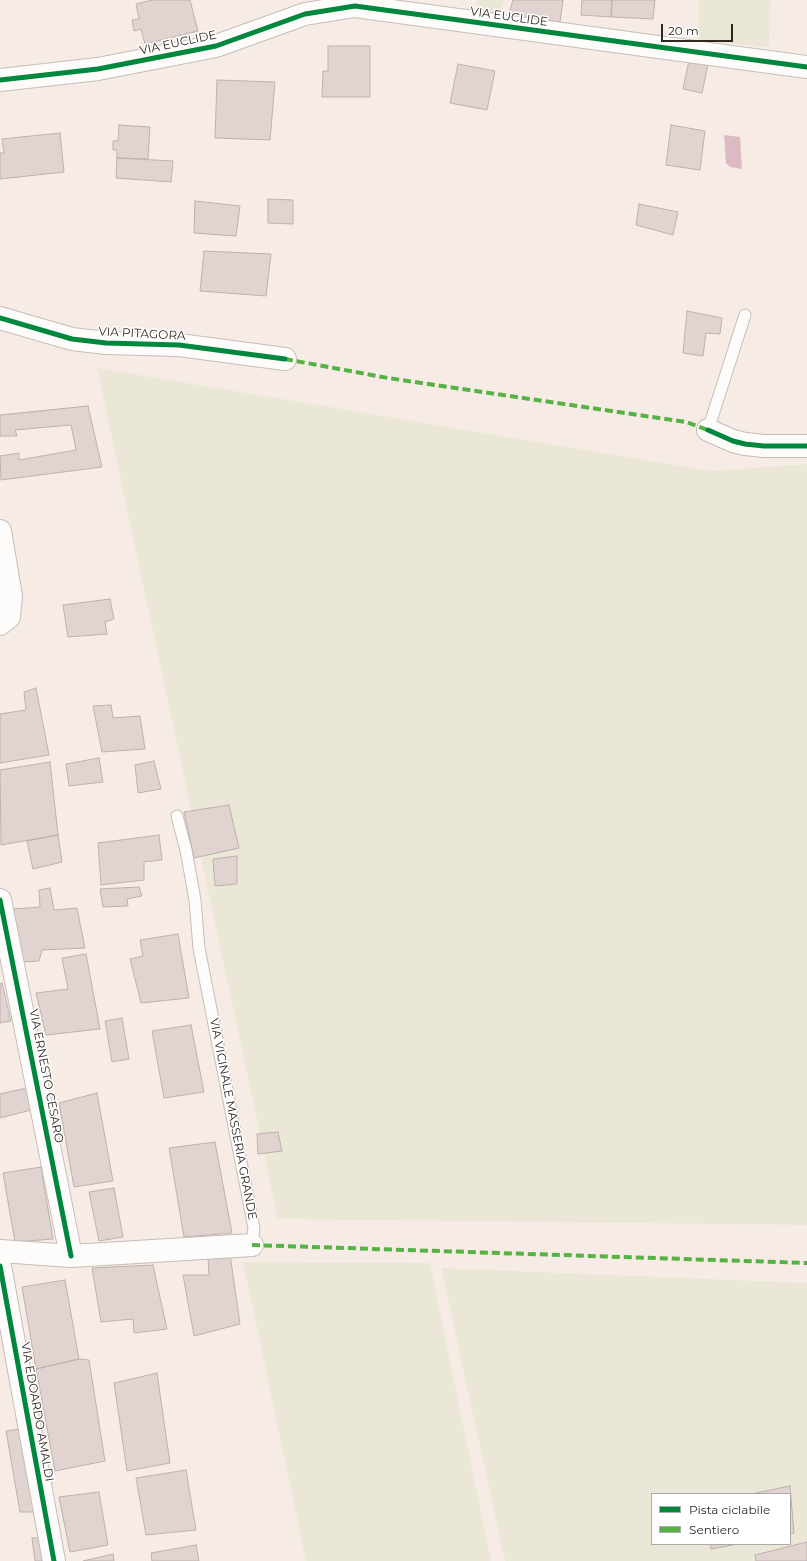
<!DOCTYPE html>
<style>
body{margin:0}
#map{position:relative;width:807px;height:1561px;overflow:hidden;background:#f7ece5;font-family:Montserrat,sans-serif}
canvas{display:block}
.legend{position:absolute;left:651px;top:1493px;width:140px;height:52px;box-sizing:border-box;background:#fff;border:1px solid #ada9a7;margin:0;padding:5px 7px;list-style:none;font-size:12px;color:#312822}
.legend li{display:flex;align-items:center;gap:8px;height:20px}
.legend b{width:20px;border:1px solid #ada9a7}
.scale{position:absolute;left:661px;top:24px;width:72px;height:18px;box-sizing:border-box;border:2px solid #312822;border-top:0;padding-left:5px;font-size:12px;line-height:14px;white-space:nowrap;color:#312822;-webkit-text-stroke:3px #fff;paint-order:stroke}
</style>
<div id="map">
<canvas width="807" height="1561"></canvas>
<ul class="legend">
<li><b style="height:5px;background:#00873e"></b>Pista ciclabile</li>
<li><b style="height:5px;background:#56b245"></b>Sentiero</li>
</ul>
<div class="scale">20 m</div>
</div>
<script>
const g = document.querySelector('canvas').getContext('2d');
g.lineJoin = 'round';
function paint(path, color) {
  g.fillStyle = color;
  g.fill(path, 'evenodd');
}
function poly(rows) {
  const path = new Path2D();
  for (const r of rows) {
    path.moveTo(r[0], r[1]);
    for (let i = 2; i < r.length; i += 2) path.lineTo(r[i], r[i + 1]);
  }
  return path;
}
function strokePath(path, color, width, dash) {
  g.strokeStyle = color;
  g.lineWidth = width;
  g.lineCap = dash ? 'butt' : 'round';
  g.setLineDash(dash || []);
  g.stroke(path);
}
function label(font, color, halo, rows, align = 'center') {
  g.font = font + ' Montserrat,sans-serif';
  g.lineWidth = 3;
  g.setLineDash([]);
  g.textBaseline = 'middle';
  g.strokeStyle = halo;
  g.fillStyle = color;
  for (const [text, x, y, turn = 0] of rows) {
    g.save();
    g.translate(x, y);
    g.rotate((+turn || 0) * Math.PI / 180);
    g.textAlign = isNaN(turn) ? turn : align;
    if (halo) g.strokeText(text, 0, 0);
    g.fillText(text, 0, 0);
    g.restore();
  }
}
paint(poly([
 [477,0,504,0,498,20,479,17],
 [699,0,770,0,769,47,698,40],
 [97,368,712,471,807,464,807,1225,278,1219],
 [243,1262,430,1263,491,1561,306,1561],
 [441,1268,807,1283,807,1561,505,1561],
 [652,1494,790,1494,790,1544,652,1544]
]), '#ebe7d6');
paint(poly([
 [724,135,740,137,742,169,730,167,726,163]
]), '#dbbac2');
const building = poly([
 [152,0,190,0,198,31,145,44,141,29,134,31,132,20,139,19,136,4,152,0],
 [513,0,563,0,560,22,508,16,513,0],
 [582,0,612,0,611,17,581,15,582,0],
 [612,0,655,0,653,19,611,17,612,0],
 [328,46,370,46,370,97,322,97,323,71,328,71,328,46],
 [689,60,708,64,702,93,683,89,689,60],
 [458,64,495,71,487,110,450,103,458,64],
 [217,80,275,82,270,140,215,138,217,80],
 [119,125,150,127,148,159,117,158,117,150,113,150,113,141,118,141,119,125],
 [671,125,705,131,700,170,666,165,671,125],
 [60,133,64,172,0,179,0,153,4,153,2,139,60,133],
 [117,158,173,161,171,182,116,178,117,158],
 [268,199,293,200,293,224,268,223,268,199],
 [195,201,240,206,236,236,194,233,195,201],
 [639,204,678,212,673,235,636,225,639,204],
 [204,251,271,254,266,296,200,291,204,251],
 [687,311,722,318,720,334,706,333,703,356,683,353,687,311],
 [88,406,102,467,1,480,0,456,19,453,19,460,76,450,71,425,15,430,17,436,0,436,0,415,88,406],
 [110,599,114,619,105,622,107,634,68,637,63,605,110,599],
 [36,688,49,755,0,763,0,714,26,710,24,692,36,688],
 [111,705,113,718,140,716,145,749,102,752,93,706,111,705],
 [99,758,103,782,69,786,66,764,99,758],
 [154,761,161,789,138,793,135,765,154,761],
 [50,762,58,835,1,845,0,770,50,762],
 [229,805,239,848,194,858,184,812,229,805],
 [58,835,62,862,33,869,27,841,58,835],
 [159,835,162,860,144,862,144,880,101,885,98,843,159,835],
 [237,856,237,884,215,886,213,859,237,856],
 [139,887,142,896,127,899,128,906,103,907,100,889,139,887],
 [50,888,54,910,77,908,85,948,42,950,39,961,22,962,13,909,40,907,39,890,50,888],
 [178,934,189,998,141,1003,130,959,143,956,140,940,178,934],
 [86,954,100,1029,46,1035,36,993,68,989,62,958,86,954],
 [2,983,11,1021,0,1023,0,984,2,983],
 [122,1018,129,1059,112,1062,105,1021,122,1018],
 [191,1025,204,1092,164,1098,152,1031,191,1025],
 [31,1087,35,1109,0,1118,0,1094,31,1087],
 [97,1093,113,1181,74,1187,59,1103,97,1093],
 [278,1132,282,1151,258,1154,257,1134,278,1132],
 [215,1142,232,1233,184,1237,169,1148,215,1142],
 [41,1167,53,1239,15,1242,3,1173,41,1167],
 [114,1188,123,1237,99,1241,89,1192,114,1188],
 [230,1254,240,1324,194,1336,183,1275,209,1275,208,1258,230,1254],
 [153,1265,167,1329,134,1333,133,1319,101,1322,92,1268,153,1265],
 [65,1280,79,1359,36,1369,22,1287,65,1280],
 [79,1359,89,1360,105,1461,55,1471,36,1369,79,1359],
 [157,1373,170,1463,127,1471,114,1383,157,1373],
 [20,1429,35,1512,20,1512,6,1431,20,1429],
 [186,1470,196,1530,146,1535,136,1478,186,1470],
 [790,1486,794,1533,790,1534,790,1494,751,1494,790,1486],
 [99,1492,108,1545,70,1552,59,1497,99,1492],
 [32,1538,43,1538,47,1561,35,1561,32,1538],
 [807,1542,807,1561,756,1561,755,1555,807,1542],
 [710,1544,738,1544,711,1549,710,1544],
 [196,1545,199,1561,152,1561,151,1553,196,1545],
 [113,1554,114,1561,83,1561,113,1554]
]);
paint(building, '#e1d3cf');
strokePath(building, '#bcb1ae', 1);
const lane = poly([
 [708,430,745,315],
 [177,816,186,850,195,900,199,948,254,1228,252,1245]
]);
const street = poly([
 [0,80,98,69,216,46,305,14,355,6,807,67],
 [0,318,72,339,106,343,179,345,285,359],
 [708,430,733,441,745,444,764,446,807,446],
 [0,531,11,596,9,617,0,624],
 [0,900,71,1256],
 [0,1251,71,1256,252,1245],
 [0,1266,54,1561]
]);
strokePath(lane, '#c6bdb7', 13);
strokePath(street, '#c6bdb7', 24);
strokePath(lane, '#fefcfb', 11);
strokePath(street, '#fefcfb', 22);
strokePath(poly([
 [285,359,388,378,686,422,708,430],
 [252,1245,807,1263]
]), '#56b245', 4, [8, 4]);
strokePath(poly([
 [0,80,98,69,216,46,305,14,355,6,807,67],
 [0,318,72,339,106,343,179,345,285,359],
 [708,430,733,441,745,444,764,446,807,446],
 [0,900,71,1256],
 [0,1266,54,1561]
]), '#00873e', 5);
label('12px', '#312822', '#fff', [
 ["VIA EUCLIDE",509,17,8],
 ["VIA EUCLIDE",178,43,-12],
 ["VIA PITAGORA",142,334,3],
 ["VIA ERNESTO CESARO",46,1076,79],
 ["VIA VICINALE MASSERIA GRANDE",233,1119,79],
 ["VIA EDOARDO AMALDI",37,1412,80]
]);
</script>
